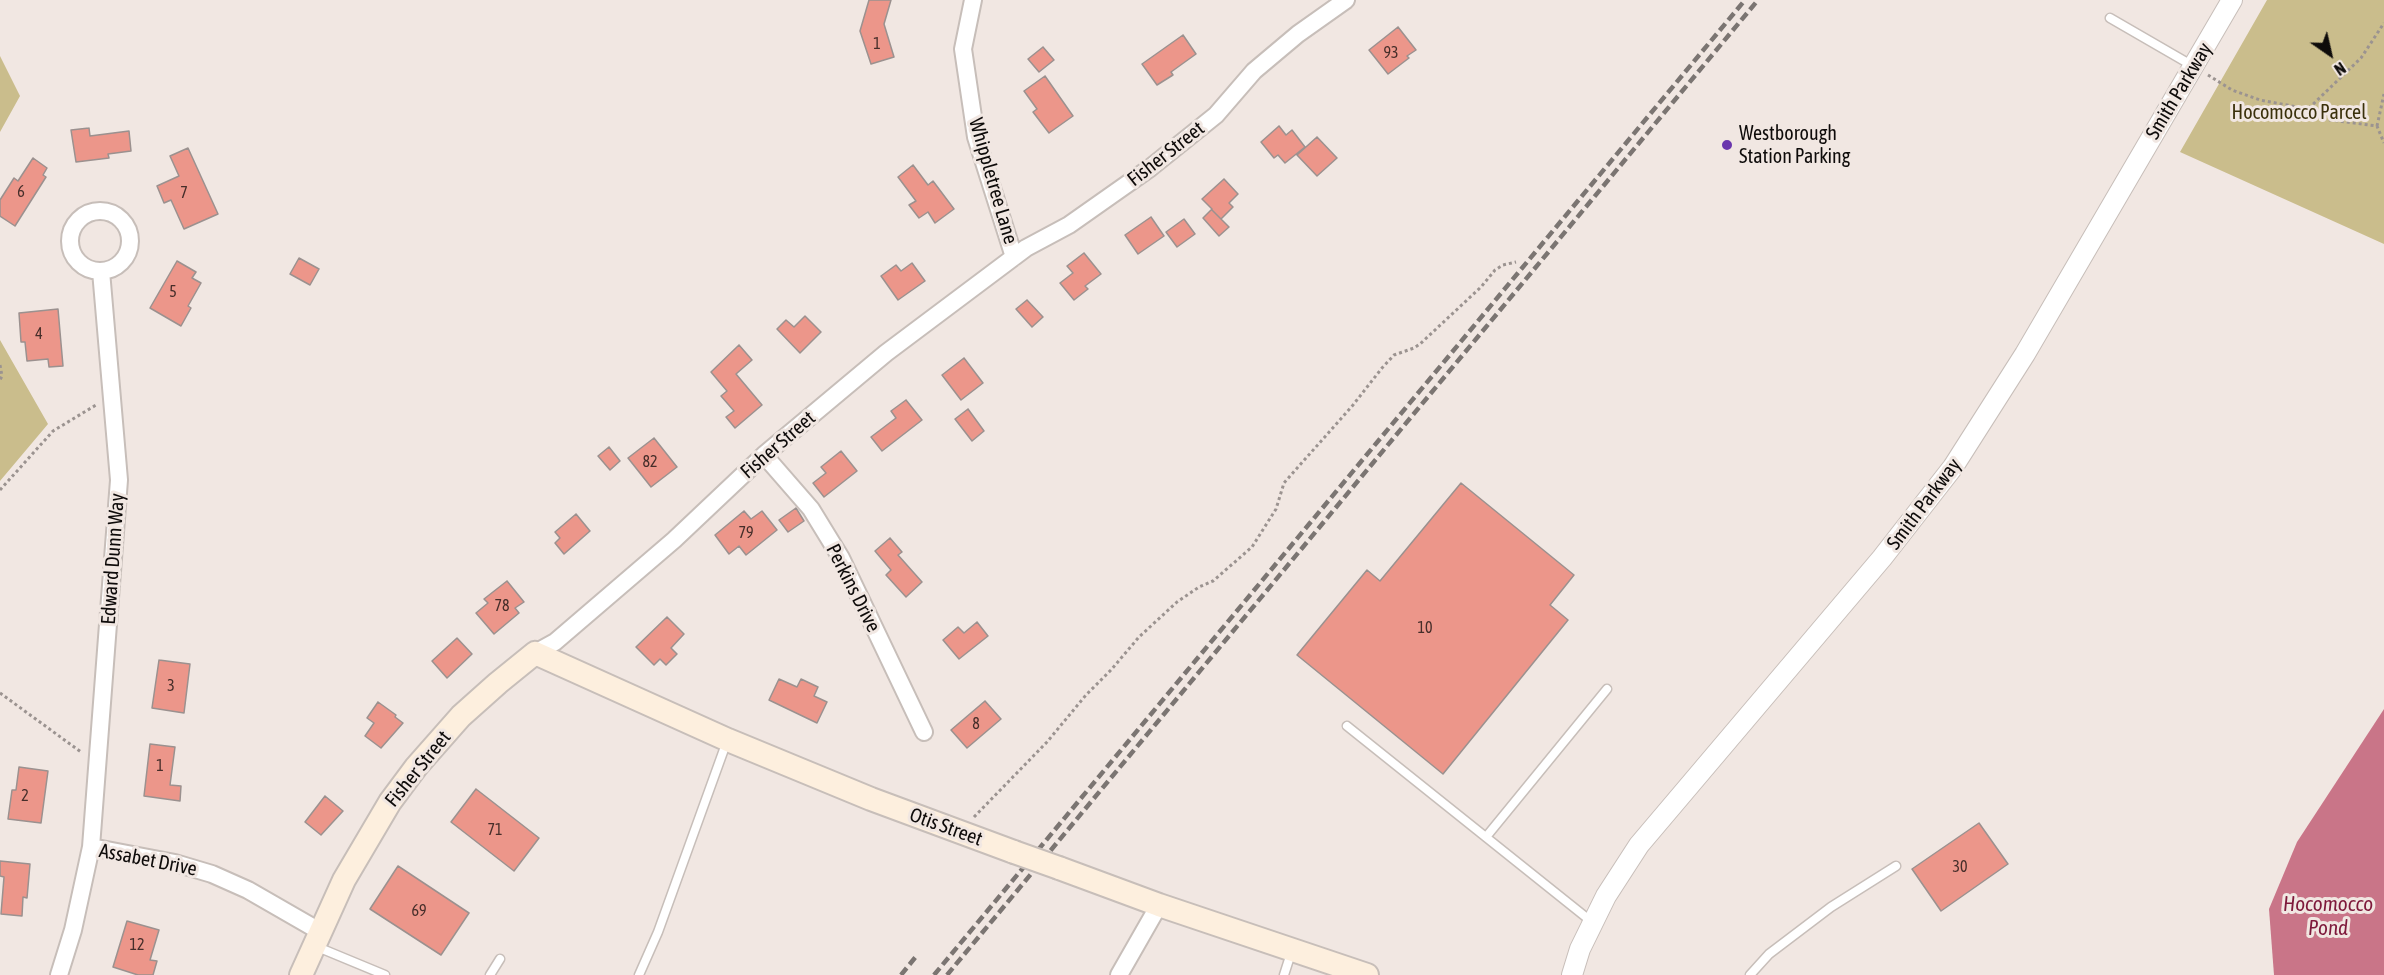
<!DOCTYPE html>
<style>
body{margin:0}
#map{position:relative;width:2384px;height:975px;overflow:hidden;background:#f1e7e2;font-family:"Asap Condensed",sans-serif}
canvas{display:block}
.north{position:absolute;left:2300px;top:24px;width:60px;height:60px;-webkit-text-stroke:4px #f1e7e2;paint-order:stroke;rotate:146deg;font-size:16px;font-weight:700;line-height:24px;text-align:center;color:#0e0b0a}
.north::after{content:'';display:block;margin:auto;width:21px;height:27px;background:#0e0b0a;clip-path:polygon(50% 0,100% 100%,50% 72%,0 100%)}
</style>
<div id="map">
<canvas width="2384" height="975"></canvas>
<div class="north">N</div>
</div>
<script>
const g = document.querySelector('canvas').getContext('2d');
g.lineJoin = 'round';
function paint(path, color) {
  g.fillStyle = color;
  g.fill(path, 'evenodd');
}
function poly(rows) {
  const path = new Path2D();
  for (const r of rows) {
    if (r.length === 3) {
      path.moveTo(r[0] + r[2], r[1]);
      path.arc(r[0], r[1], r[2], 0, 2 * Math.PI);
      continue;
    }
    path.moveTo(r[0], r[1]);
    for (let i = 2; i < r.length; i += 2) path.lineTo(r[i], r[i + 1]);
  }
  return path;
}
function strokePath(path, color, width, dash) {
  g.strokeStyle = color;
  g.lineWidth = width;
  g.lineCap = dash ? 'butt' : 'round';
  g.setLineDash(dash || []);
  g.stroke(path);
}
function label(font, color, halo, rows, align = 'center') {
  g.font = font + ' "Asap Condensed",sans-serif';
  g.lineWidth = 6;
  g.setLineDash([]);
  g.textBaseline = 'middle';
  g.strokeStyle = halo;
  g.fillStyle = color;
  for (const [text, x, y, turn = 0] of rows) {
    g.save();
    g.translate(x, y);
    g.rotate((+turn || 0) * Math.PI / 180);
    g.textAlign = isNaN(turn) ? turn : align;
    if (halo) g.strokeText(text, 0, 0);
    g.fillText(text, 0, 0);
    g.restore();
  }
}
paint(poly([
 [2267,0,2384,0,2384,244,2180,152],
 [0,56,20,96,0,132],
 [0,340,48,424,0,481]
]), '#cabd8c');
paint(poly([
 [2384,709,2384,975,2274,975,2269,909,2297,842]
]), '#c97588');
const building = poly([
 [869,0,891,0,884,24,894,57,871,64,860,31,869,0],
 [1398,27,1416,50,1407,56,1409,58,1388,74,1369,50,1398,27],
 [1183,35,1196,54,1171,72,1173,75,1157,85,1142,64,1183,35],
 [1043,47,1054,60,1039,72,1028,59,1043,47],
 [1045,76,1073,116,1049,133,1033,112,1037,109,1024,91,1045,76],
 [1279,126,1286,135,1292,130,1305,147,1285,163,1278,155,1274,158,1261,142,1279,126],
 [89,128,90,136,129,131,131,151,108,154,109,158,76,162,71,130,89,128],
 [1317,137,1337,158,1317,176,1297,155,1317,137],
 [188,148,218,214,184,229,171,200,164,203,157,186,179,176,170,156,188,148],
 [33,158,47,168,43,175,46,177,15,226,0,216,0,200,14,178,18,181,33,158],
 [913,165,928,185,933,181,954,209,935,223,928,212,919,218,909,205,916,201,898,177,913,165],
 [1224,179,1238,194,1229,203,1233,207,1221,219,1212,210,1229,227,1219,236,1203,218,1212,209,1202,199,1224,179],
 [1151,217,1164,236,1138,254,1125,235,1151,217],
 [1184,219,1195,234,1177,247,1166,232,1184,219],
 [1084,253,1101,274,1085,286,1088,289,1074,300,1060,283,1073,273,1067,266,1084,253],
 [299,258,319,269,310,285,290,274,299,258],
 [177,261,196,272,192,278,201,283,188,306,191,308,181,326,150,308,177,261],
 [912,263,925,281,898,300,881,276,896,265,901,271,912,263],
 [1027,300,1043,317,1032,327,1016,309,1027,300],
 [58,309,63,366,49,367,48,359,27,361,25,342,21,342,19,313,58,309],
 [805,316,821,332,800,353,777,329,786,320,794,327,805,316],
 [739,345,752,360,736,374,762,405,735,428,726,417,734,411,721,396,727,391,711,372,739,345],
 [964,358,983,383,961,400,942,375,964,358],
 [906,400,922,420,882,451,871,437,896,418,891,411,906,400],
 [968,409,984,431,972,441,955,419,968,409],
 [654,438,677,467,651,487,628,458,654,438],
 [609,447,620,461,610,470,598,456,609,447],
 [841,451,857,471,824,497,813,483,826,473,821,467,841,451],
 [1461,483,1574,575,1550,605,1568,620,1443,774,1297,655,1367,570,1380,581,1461,483],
 [796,508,804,521,788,532,779,520,796,508],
 [744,511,751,519,762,511,777,530,746,555,739,546,729,554,715,535,744,511],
 [576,514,590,531,564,554,555,543,560,538,555,532,576,514],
 [890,538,902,552,898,555,922,582,906,597,886,575,891,570,875,551,890,538],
 [507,581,524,602,515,608,519,613,494,634,476,613,488,603,484,599,507,581],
 [667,617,684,634,671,648,677,654,666,665,660,659,654,665,636,647,667,617],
 [977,622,988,636,959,659,943,640,958,627,964,633,977,622],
 [457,638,472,654,447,678,432,661,457,638],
 [159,660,190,664,184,713,152,708,159,660],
 [779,679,797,687,801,679,818,687,814,696,827,702,817,723,769,700,779,679],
 [985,701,1001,719,967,748,951,730,985,701],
 [378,702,396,715,395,717,403,723,381,748,365,736,374,723,367,718,378,702],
 [150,744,175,747,170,785,181,786,180,801,144,796,150,744],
 [19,767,48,771,41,823,8,819,12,790,16,790,19,767],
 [476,789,539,838,514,871,451,822,476,789],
 [325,796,343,811,321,835,305,822,325,796],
 [1979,823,2008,864,1941,911,1912,869,1979,823],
 [0,861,30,864,27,898,23,897,22,916,1,914,4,877,0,876,0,861],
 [398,866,469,913,441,955,370,909,398,866],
 [127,921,159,930,150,960,157,961,153,975,138,975,113,967,127,921]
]);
paint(building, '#ec968a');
strokePath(building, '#9b918f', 1.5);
const service = poly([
 [2110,18,2193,66],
 [1347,726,1592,922],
 [1486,837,1607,689],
 [315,946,385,975],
 [490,975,500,959],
 [639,975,658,932,727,741],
 [1284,975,1292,950],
 [1750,975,1769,954,1831,907,1896,866]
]);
const minor = poly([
 [973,0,963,49,976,137,1014,257],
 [100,241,30],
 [764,455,811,509,841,558,924,732],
 [535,653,555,642,674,540,764,455,886,353,1026,248,1069,225,1150,168,1216,115,1254,71,1298,34,1346,0],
 [91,847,119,480,101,271],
 [59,975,73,930,91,847,175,863,212,874,248,890,321,932],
 [1119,975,1159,905]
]);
const tertiary = poly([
 [1572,975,1580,949,1606,896,1639,845,1882,558,1953,467,2025,354,2232,0]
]);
const secondary = poly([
 [1059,868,1159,905,1367,975],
 [301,975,344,880,390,802,416,767,461,716,498,683,535,653,728,740,871,799,1014,852]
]);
strokePath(service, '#c7beb9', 11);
strokePath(minor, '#c7beb9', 20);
strokePath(tertiary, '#c7beb9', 22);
strokePath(secondary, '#c7beb9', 26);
strokePath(poly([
 [2208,75,2232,90,2260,100,2308,109,2361,58,2384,23],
 [2308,109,2323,119,2377,126,2384,143],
 [2377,126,2384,94],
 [0,365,2,376,0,380],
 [0,490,53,431,96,405],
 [0,693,81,752],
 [974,817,1047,742,1086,695,1111,670,1139,637,1177,602,1199,587,1213,581,1252,547,1276,509,1284,483,1353,405,1382,368,1394,355,1414,348,1420,344,1481,287,1495,270,1503,265,1516,262]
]), '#9b9390', 3, [3, 3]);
strokePath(service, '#fff', 8);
strokePath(minor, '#fff', 16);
strokePath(tertiary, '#fff', 20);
strokePath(secondary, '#fdefde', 22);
strokePath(poly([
 [901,975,918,954],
 [934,975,1745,0],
 [947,975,1758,0]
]), '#7b7572', 4.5, [9, 4.5]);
const secondaryBridge = poly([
 [1014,852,1059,868]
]);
strokePath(secondaryBridge, '#c7beb9', 26, []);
strokePath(secondaryBridge, '#fdefde', 22);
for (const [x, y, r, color] of [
 [1727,145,6,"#6a36ad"]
]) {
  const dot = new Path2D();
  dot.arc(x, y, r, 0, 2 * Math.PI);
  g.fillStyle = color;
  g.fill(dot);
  strokePath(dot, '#f1e7e2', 2);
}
label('16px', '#462e2a', null, [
 ["1",877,44],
 ["93",1391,53],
 ["6",21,192],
 ["7",184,193],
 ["5",173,292],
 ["4",39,334],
 ["82",650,462],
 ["79",746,533],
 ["78",502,606],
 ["10",1425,628],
 ["3",171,686],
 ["8",976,724],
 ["1",160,766],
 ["2",25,796],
 ["71",495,830],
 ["30",1960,867],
 ["69",419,911],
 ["12",137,945]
]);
label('20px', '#0e0b0a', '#f1e7e2', [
 ["Smith Parkway",2179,91,-59],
 ["Fisher Street",1166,154,-38],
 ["Whippletree Lane",993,181,74],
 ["Fisher Street",778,445,-41],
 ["Smith Parkway",1924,504,-53],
 ["Edward Dunn Way",113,559,-86],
 ["Perkins Drive",853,588,63],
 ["Fisher Street",418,769,-51],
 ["Otis Street",946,827,20],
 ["Assabet Drive",148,860,11]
]);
label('20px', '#3a300b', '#f1e7e2', [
 ["Hocomocco Parcel",2299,113]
]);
label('20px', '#0e0b0a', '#f1e7e2', [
 ["Westborough",1739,134],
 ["Station Parking",1739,157]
], 'left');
label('italic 21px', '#7e193b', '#f1e7e2', [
 ["Hocomocco",2328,904],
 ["Pond",2328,928]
]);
</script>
